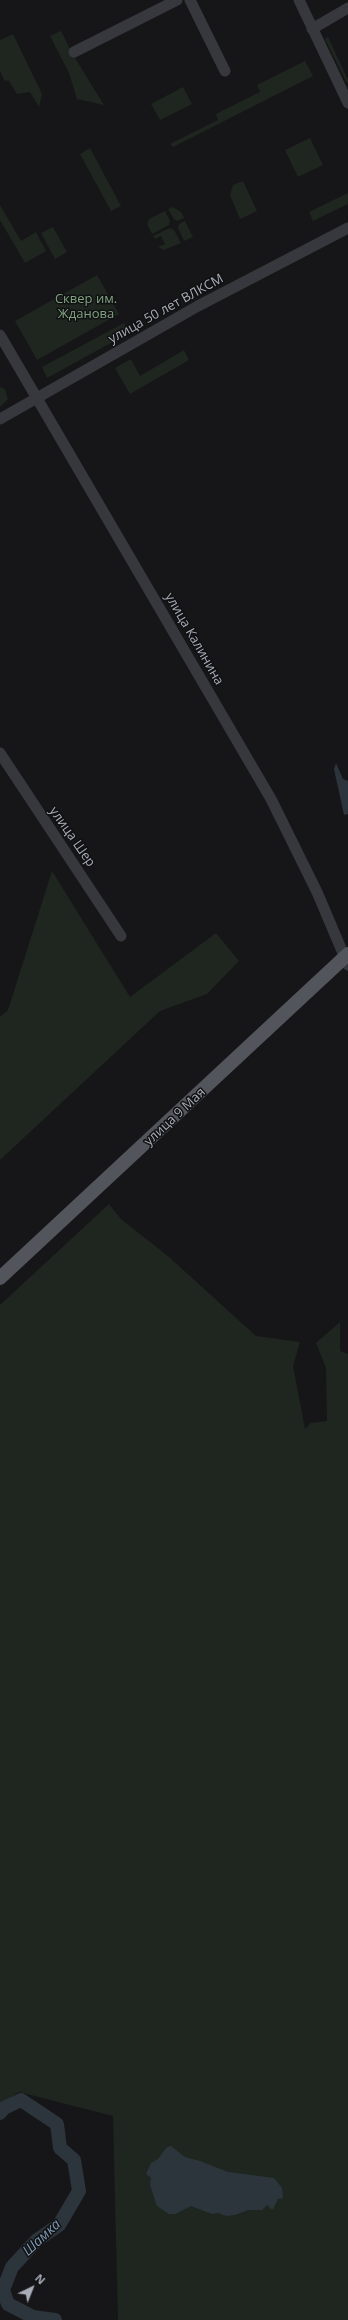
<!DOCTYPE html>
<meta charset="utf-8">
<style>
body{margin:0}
#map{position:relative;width:348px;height:2320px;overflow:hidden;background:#161618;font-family:"Open Sans",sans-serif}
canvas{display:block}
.north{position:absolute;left:12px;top:2268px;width:40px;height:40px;-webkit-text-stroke:3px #111113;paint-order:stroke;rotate:43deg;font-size:11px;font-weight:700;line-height:16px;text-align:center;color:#a8adb8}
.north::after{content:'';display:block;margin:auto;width:14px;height:18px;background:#a8adb8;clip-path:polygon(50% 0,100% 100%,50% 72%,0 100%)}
</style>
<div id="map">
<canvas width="348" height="2320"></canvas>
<div class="north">N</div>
</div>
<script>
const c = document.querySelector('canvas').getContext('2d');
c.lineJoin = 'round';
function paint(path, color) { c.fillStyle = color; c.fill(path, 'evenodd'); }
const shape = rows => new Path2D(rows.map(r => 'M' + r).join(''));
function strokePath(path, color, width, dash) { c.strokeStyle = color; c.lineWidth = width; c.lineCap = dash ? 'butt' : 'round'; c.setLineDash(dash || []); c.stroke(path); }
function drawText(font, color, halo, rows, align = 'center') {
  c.font = font + ' "Open Sans",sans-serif'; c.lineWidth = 3; c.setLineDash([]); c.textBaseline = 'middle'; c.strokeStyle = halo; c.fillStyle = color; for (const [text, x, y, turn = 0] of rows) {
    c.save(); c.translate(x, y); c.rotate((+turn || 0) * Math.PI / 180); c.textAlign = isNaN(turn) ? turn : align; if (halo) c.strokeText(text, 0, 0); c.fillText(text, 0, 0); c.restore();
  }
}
paint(shape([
 [61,31,72,53,104,105,77,99,69,73,50,36],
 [13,34,42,94,39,107,30,92,17,94,9,81,4,80,0,71,0,40],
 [328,37,348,80,348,85,325,39],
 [305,61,313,76,173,147,170,144,218,120,216,114,260,92,257,85],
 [183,87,192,104,160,120,151,104],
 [310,138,323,165,298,177,285,150],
 [90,148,121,206,111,211,80,154],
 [243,181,257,211,240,219,230,195,233,185],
 [348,193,348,204,313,221,309,212],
 [0,205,21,241,36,232,46,251,25,263,0,220],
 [173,207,181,212,184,218,177,221,174,219,168,209],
 [165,211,170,221,169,225,152,234,147,224,149,219],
 [185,221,193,237,184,241,178,228,179,224],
 [53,227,67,252,55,259,41,233],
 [170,228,174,230,181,243,164,250,158,247,165,244,161,236,155,239,153,236],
 [97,275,119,314,37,360,15,321],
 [124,323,129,333,47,378,42,367],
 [184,350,189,360,130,394,115,368,131,359,140,376],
 [0,387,5,389,8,399,0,407],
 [52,871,130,997,216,933,239,961,207,994,160,1011,0,1160,0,1017,8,1010],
 [109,1204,121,1219,169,1257,256,1336,300,1342,293,1366,305,1429,311,1423,327,1421,326,1368,316,1343,340,1322,340,1351,348,1354,348,2320,118,2320,113,2116,19,2092,0,2105,0,1305]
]), '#1e261f');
paint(shape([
 [336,763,343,779,348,781,348,814,344,815,334,769],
 [171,2146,185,2157,200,2161,228,2172,274,2178,282,2188,283,2198,278,2199,273,2209,271,2209,267,2205,262,2210,248,2210,235,2215,226,2216,218,2213,212,2214,191,2206,175,2214,169,2214,157,2206,150,2185,151,2178,146,2174,151,2163,158,2159,167,2147]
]), '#2c353c');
strokePath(shape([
 [0,2113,4,2108,21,2100,57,2124,60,2148,74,2160,79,2191,59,2225,37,2240,12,2267,3,2290,8,2304,33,2317,55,2320]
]), '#2c353c', 14);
strokePath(shape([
 [190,0,225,71],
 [299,0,348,103],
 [312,29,348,8],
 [74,52,177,0],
 [0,335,271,799,317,892,348,965],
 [0,419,198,306,348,228],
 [0,753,121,936]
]), '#37383d', 11);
strokePath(shape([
 [0,1278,348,954]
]), '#53555c', 14);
drawText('13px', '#7fa381', '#111113', [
 ["Сквер им.",86,299],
 ["Жданова",86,314]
]);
drawText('13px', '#a8adb8', '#111113', [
 ["улица 50 лет ВЛКСМ",166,309,-29],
 ["улица Калинина",194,639,60],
 ["улица Шер",72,837,55],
 ["улица 9 Мая",175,1117,-43]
]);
drawText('italic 14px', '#7f9bb3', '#111113', [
 ["Шамка",42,2238,-43]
]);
</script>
